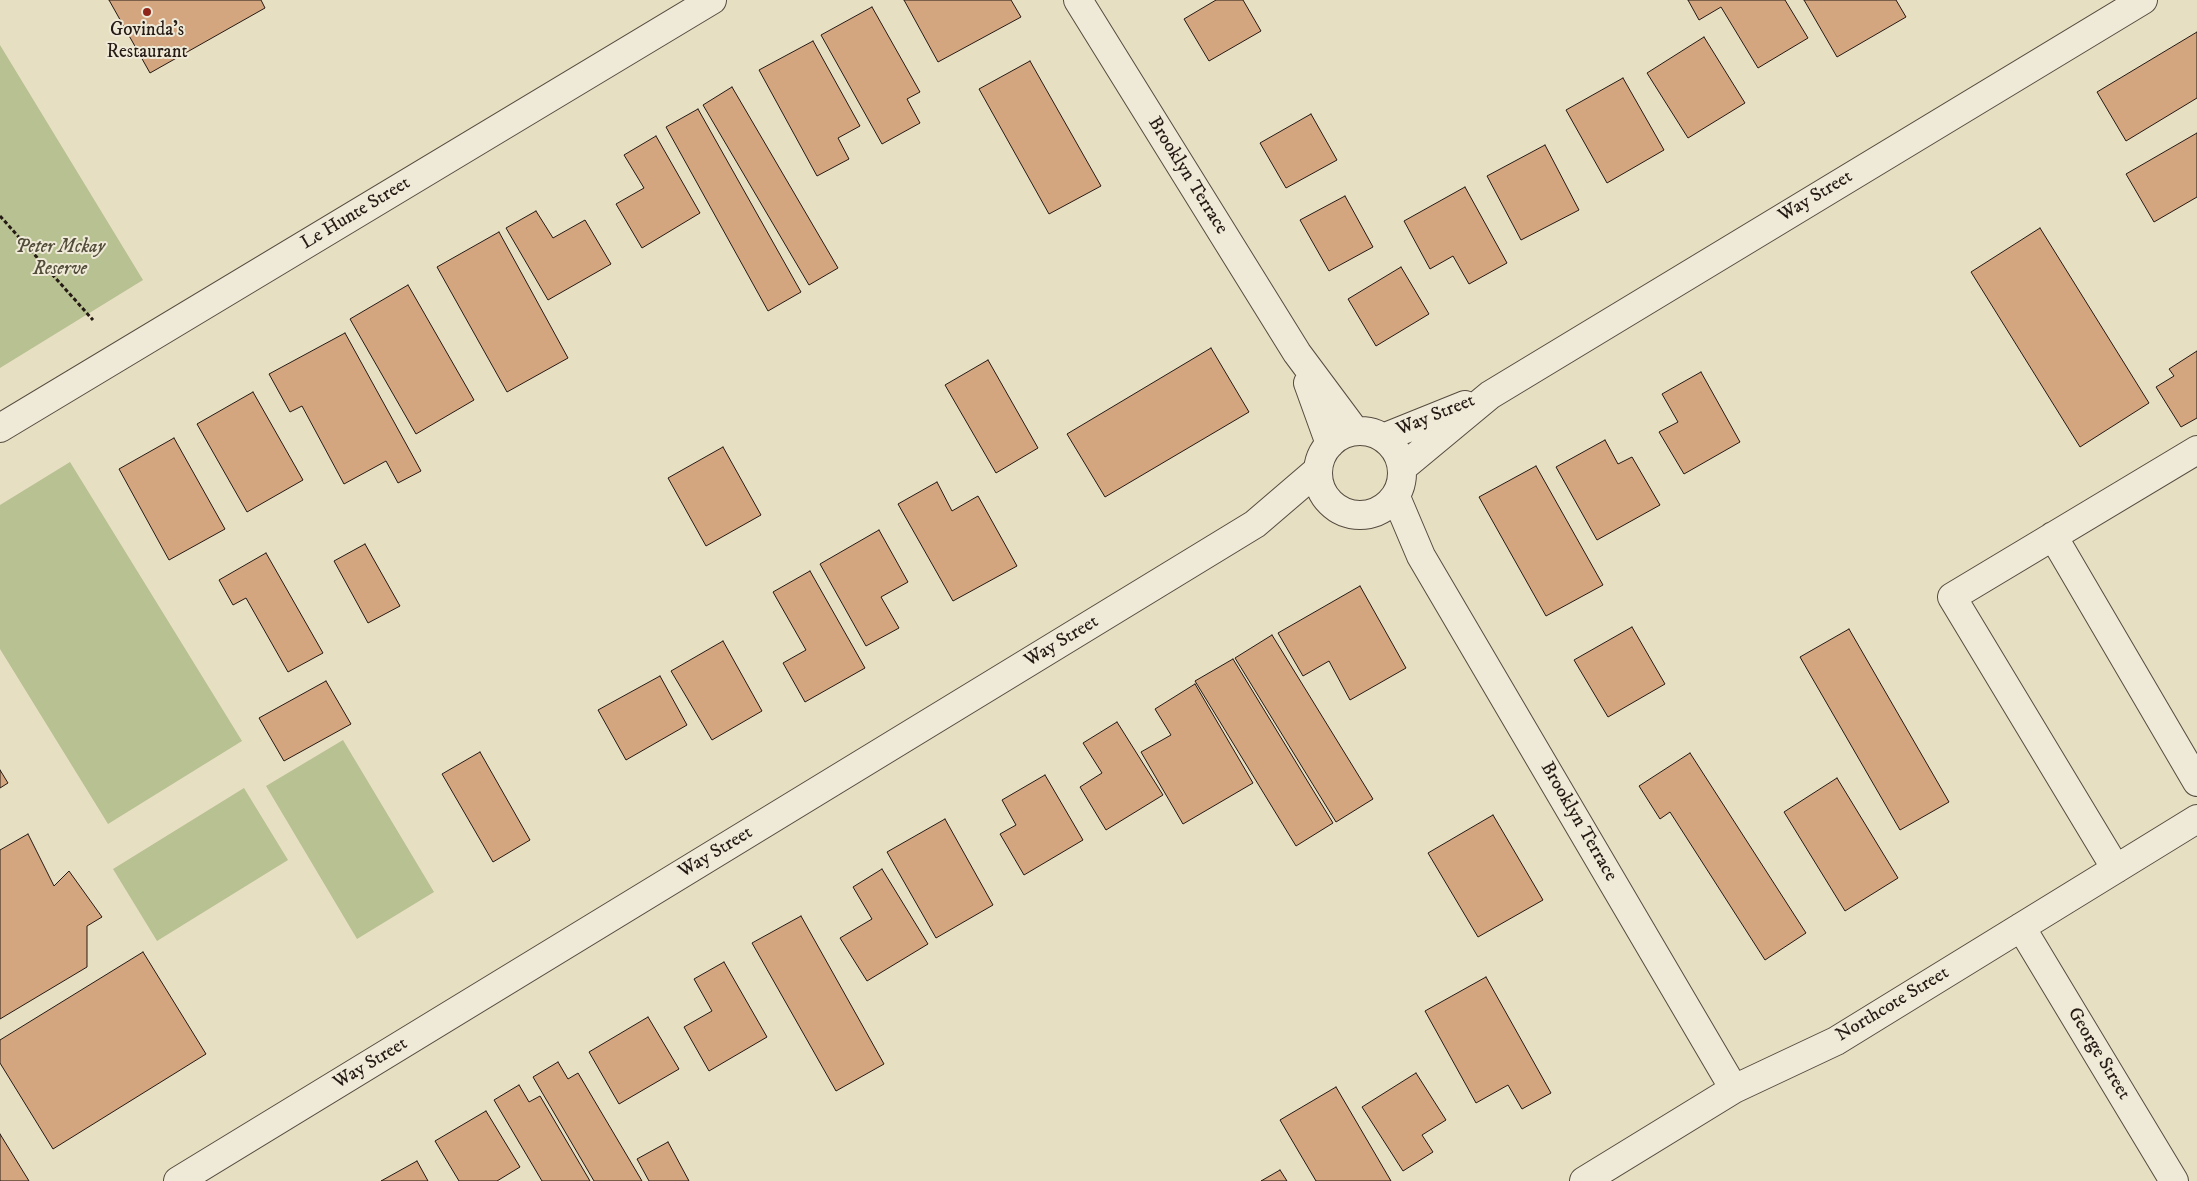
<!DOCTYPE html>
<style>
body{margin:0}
canvas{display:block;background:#e7dfc2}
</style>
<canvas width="2197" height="1181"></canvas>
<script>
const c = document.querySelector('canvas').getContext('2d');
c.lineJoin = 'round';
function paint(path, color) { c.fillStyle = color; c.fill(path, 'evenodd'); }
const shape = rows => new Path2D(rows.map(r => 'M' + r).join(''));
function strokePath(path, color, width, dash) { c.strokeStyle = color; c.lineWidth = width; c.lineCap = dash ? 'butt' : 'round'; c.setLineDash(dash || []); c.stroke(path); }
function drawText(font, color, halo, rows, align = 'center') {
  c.font = font + ' "IM FELL DW Pica",serif'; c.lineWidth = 4; c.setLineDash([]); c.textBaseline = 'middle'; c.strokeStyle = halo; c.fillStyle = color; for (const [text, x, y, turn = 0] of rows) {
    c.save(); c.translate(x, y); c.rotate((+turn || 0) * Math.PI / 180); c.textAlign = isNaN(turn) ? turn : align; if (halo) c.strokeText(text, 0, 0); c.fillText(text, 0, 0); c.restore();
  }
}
paint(shape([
 [0,45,143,280,0,368],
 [70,462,242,741,108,824,0,649,0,505],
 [343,740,434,892,357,939,266,786],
 [244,788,288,860,157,941,113,869]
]), '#b8c192');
const building = shape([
 [109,0,261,0,265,8,150,73,109,0],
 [904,0,1011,0,1021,17,938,62,904,0],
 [1216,0,1243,0,1261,31,1209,61,1184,19,1216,0],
 [1688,0,1785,0,1808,38,1758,68,1721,7,1699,20,1688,0],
 [1804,0,1896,0,1906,17,1837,57,1804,0],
 [872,7,920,92,907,99,920,123,882,144,821,35,872,7],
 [2197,32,2197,98,2126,141,2097,92,2197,32],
 [1704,37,1745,103,1688,138,1647,73,1704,37],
 [813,41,860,126,838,138,849,159,817,176,759,70,813,41],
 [1030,61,1101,186,1049,214,979,89,1030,61],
 [1623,78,1664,150,1607,183,1566,110,1623,78],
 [732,87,838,268,809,285,703,105,732,87],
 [698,109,801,292,768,311,666,127,698,109],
 [1311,114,1337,160,1286,188,1260,143,1311,114],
 [2197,133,2197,197,2154,222,2126,174,2197,133],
 [656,136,700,213,642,248,616,204,644,188,624,155,656,136],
 [1545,145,1579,210,1521,240,1487,176,1545,145],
 [1465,187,1507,263,1469,284,1453,256,1430,269,1404,221,1465,187],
 [1345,196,1373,247,1329,271,1300,220,1345,196],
 [536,211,553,238,585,220,611,264,548,300,506,228,536,211],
 [2040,228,2149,403,2080,447,1971,272,2040,228],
 [499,232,568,358,507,392,437,267,499,232],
 [1401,267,1429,314,1376,346,1348,299,1401,267],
 [408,285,474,400,416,434,350,319,408,285],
 [345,333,421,471,398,483,386,461,344,484,302,406,290,412,269,374,345,333],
 [1211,348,1249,412,1105,497,1067,434,1211,348],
 [2197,351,2197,418,2181,427,2156,387,2174,376,2169,369,2197,351],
 [988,360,1038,448,996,473,945,385,988,360],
 [1701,372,1740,442,1684,474,1659,432,1678,422,1662,394,1701,372],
 [253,392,303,480,247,512,197,424,253,392],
 [174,438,225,529,169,560,119,469,174,438],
 [1605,440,1618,464,1632,457,1660,505,1597,540,1556,467,1605,440],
 [723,447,761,515,706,546,668,478,723,447],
 [1536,466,1603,585,1546,616,1479,497,1536,466],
 [937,482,952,511,978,496,1017,566,953,601,898,504,937,482],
 [879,530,908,582,881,597,899,628,866,646,820,564,879,530],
 [365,544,400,606,368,623,334,561,365,544],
 [266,553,323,653,288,672,246,598,233,605,219,580,266,553],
 [810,571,865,668,805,702,783,663,806,650,773,592,810,571],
 [1360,586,1406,668,1350,700,1329,661,1303,676,1278,633,1360,586],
 [1632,627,1665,684,1608,717,1574,660,1632,627],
 [1849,629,1949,802,1900,830,1800,657,1849,629],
 [1272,635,1373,799,1336,822,1235,658,1272,635],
 [723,641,762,711,712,740,671,671,723,641],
 [1233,659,1333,823,1296,846,1195,681,1233,659],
 [660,676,687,725,626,760,598,710,660,676],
 [326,681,351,724,284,761,259,718,326,681],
 [1195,684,1253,783,1183,824,1141,752,1171,735,1155,709,1195,684],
 [1117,722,1163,795,1106,830,1080,787,1102,773,1083,743,1117,722],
 [480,752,530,840,493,862,442,774,480,752],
 [1690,753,1806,933,1765,960,1670,812,1660,819,1639,786,1690,753],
 [0,770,8,783,0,788,0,770],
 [1045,775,1083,840,1024,875,1000,834,1016,825,1002,800,1045,775],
 [1837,778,1898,878,1845,911,1784,812,1837,778],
 [1493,815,1543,900,1478,937,1428,853,1493,815],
 [945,819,993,905,936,938,887,852,945,819],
 [28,834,54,886,69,871,102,917,87,926,87,967,0,1019,0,850,28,834],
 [882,869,928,944,867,981,840,938,872,919,853,887,882,869],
 [801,916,884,1064,836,1091,752,943,801,916],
 [143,952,206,1054,53,1149,0,1063,0,1040,143,952],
 [724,962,767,1037,709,1071,684,1027,712,1011,694,979,724,962],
 [1486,977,1551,1093,1522,1109,1508,1085,1476,1103,1425,1011,1486,977],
 [648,1017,679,1069,619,1104,589,1052,648,1017],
 [558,1062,568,1079,578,1073,642,1181,594,1181,533,1077,558,1062],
 [1416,1073,1446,1120,1422,1135,1433,1152,1403,1171,1362,1107,1416,1073],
 [519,1085,529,1102,540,1096,590,1181,542,1181,494,1100,519,1085],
 [1336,1087,1391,1181,1316,1181,1280,1120,1336,1087],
 [486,1111,520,1167,497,1181,459,1181,435,1141,486,1111],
 [0,1134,29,1181,0,1181,0,1134],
 [668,1142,689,1181,649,1181,637,1159,668,1142],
 [417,1161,428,1181,381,1181,417,1161],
 [1280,1170,1287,1181,1261,1181,1280,1170]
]);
paint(building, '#d4a680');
strokePath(building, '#261a15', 1);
const minor = shape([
 [1078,0,1297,353,1355,431],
 [1308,383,1330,444],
 [0,428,712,0],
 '1318 473a42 42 0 1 1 84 0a42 42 0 1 1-84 0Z',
 [1383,438,1465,405],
 [1402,468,1490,395,2143,0],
 [1396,497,1421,556,1734,1089],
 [2053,536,2197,782],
 [2116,869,1952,597,2197,450],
 [2021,927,2174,1181],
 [178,1181,1255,524,1318,470],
 [1584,1181,1734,1089,1836,1041,2197,819]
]);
strokePath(minor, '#564b40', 30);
strokePath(shape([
 [0,216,93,320]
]), '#261a15', 3, [4, 2.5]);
strokePath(minor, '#efead7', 28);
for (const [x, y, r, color] of [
 [147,12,5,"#8f2418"]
]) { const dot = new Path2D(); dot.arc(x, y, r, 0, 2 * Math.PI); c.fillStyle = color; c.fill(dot); strokePath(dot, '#efead7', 2); }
drawText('19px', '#261a15', '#efead7', [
 ["Govinda's",147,31],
 ["Restaurant",147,53]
]);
drawText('19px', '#261a15', '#efead7', [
 ["Brooklyn Terrace",1187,176,58],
 ["Way Street",1816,197,-31],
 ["Le Hunte Street",356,214,-31],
 ["Way Street",1436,416,-22],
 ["Way Street",1062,642,-31],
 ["Brooklyn Terrace",1578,822,60],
 ["Way Street",716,853,-31],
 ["Northcote Street",1893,1005,-31],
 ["George Street",2098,1054,59],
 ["Way Street",371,1064,-31]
]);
drawText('italic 19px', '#524c3a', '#efead7', [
 ["Peter Mckay",60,248],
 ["Reserve",60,270]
]);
</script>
